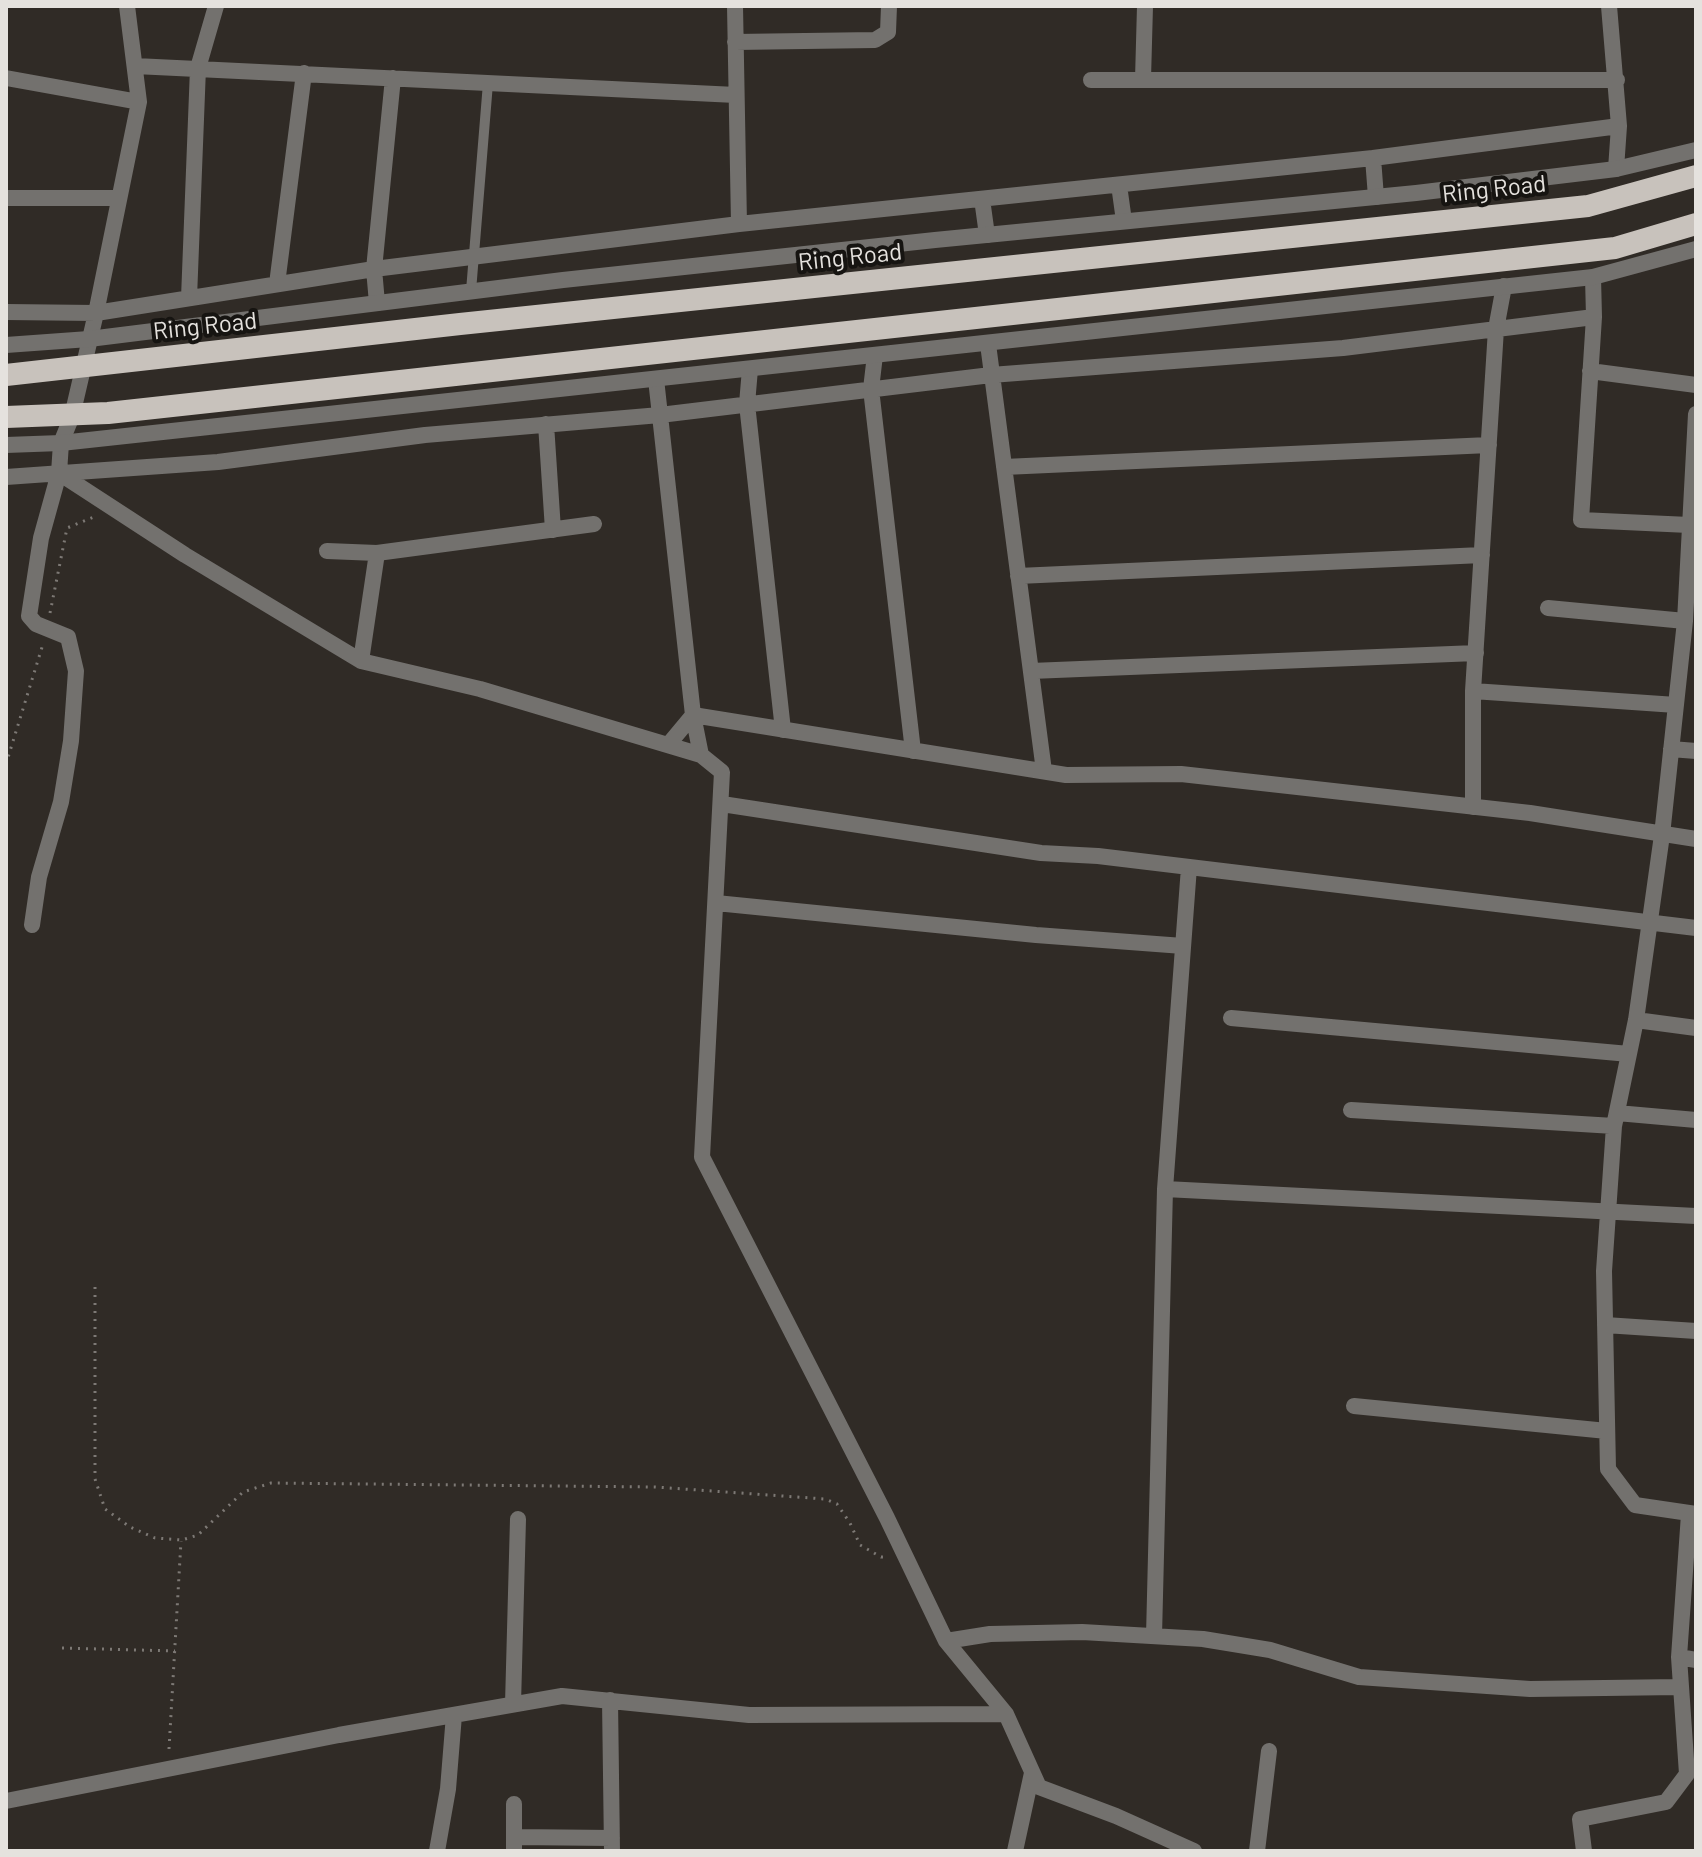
<!DOCTYPE html>
<style>
body{margin:0}
#map{position:relative;width:1702px;height:1857px;overflow:hidden;background:#302b26;font-family:Barlow,sans-serif}
canvas{display:block}
.frame{position:absolute;inset:0;border:8px solid #e5e2de;pointer-events:none}
</style>
<div id="map">
<canvas width="1702" height="1857"></canvas>
<div class="frame"></div>
</div>
<script>
const c = document.querySelector('canvas').getContext('2d');
c.lineJoin = 'round';
const shape = rows => new Path2D(rows.map(r => 'M' + r).join(''));
function strokePath(path, color, width, dash) { c.strokeStyle = color; c.lineWidth = width; c.lineCap = dash ? 'butt' : 'round'; c.setLineDash(dash || []); c.stroke(path); }
function drawText(font, color, halo, rows, align = 'center') {
  c.font = font + ' Barlow,sans-serif'; c.lineWidth = 8; c.setLineDash([]); c.textBaseline = 'middle'; c.strokeStyle = halo; c.fillStyle = color; for (const [text, x, y, turn = 0] of rows) {
    c.save(); c.translate(x, y); c.rotate((+turn || 0) * Math.PI / 180); c.textAlign = isNaN(turn) ? turn : align; if (halo) c.strokeText(text, 0, 0); c.fillText(text, 0, 0); c.restore();
  }
}
strokePath(shape([
 [50,613,67,528,94,517],
 [6,764,43,644],
 [95,1287,95,1479,105,1509,130,1527,155,1538,182,1540,198,1535,243,1492,271,1483,655,1487,825,1499,837,1504,850,1523,860,1545,881,1557,885,1557],
 [62,1648,175,1651],
 [169,1749,181,1541]
]), '#7d7975', 3, [2, 6]);
strokePath(shape([
 [471,291,488,83]
]), '#73716e', 10);
strokePath(shape([
 [127,6,139,102,96,313,72,416,61,443,59,473,185,555,361,661,480,689,701,755,722,772,702,1157,887,1518,946,1641,1006,1714,1039,1787,1116,1816,1194,1851],
 [735,6,739,224],
 [1609,6,1619,126,1616,169],
 [735,42,875,40,888,32,889,6],
 [135,66,736,95],
 [6,78,139,102],
 [1143,79,1145,6],
 [1091,80,1617,80],
 [1373,158,1619,126],
 [1119,185,1124,221],
 [6,198,118,198],
 [982,199,987,235],
 [1593,277,1594,317,1581,520,1689,525],
 [277,284,304,73],
 [189,298,198,68,216,6],
 [377,303,374,269,393,78],
 [6,312,96,313,374,269,739,224,1373,158,1376,197],
 [988,344,1044,771],
 [875,355,871,389,913,751],
 [750,369,747,404,783,730],
 [1590,371,1696,385],
 [656,379,693,715,701,755],
 [1696,414,1685,621,1662,835,1636,1020,1614,1126,1604,1271,1608,1469,1635,1505,1696,1514],
 [546,424,553,530],
 [1004,467,1489,445],
 [6,477,218,462,425,435,660,415,991,375,1343,348,1594,317],
 [327,551,377,553,594,524],
 [1018,576,1482,555],
 [1548,608,1685,621],
 [361,661,377,553],
 [1031,671,1476,653],
 [1473,691,1676,705],
 [693,715,1066,775,1181,774,1530,813,1696,839],
 [668,745,693,715],
 [1671,749,1696,751],
 [722,804,1041,853,1098,856,1696,928],
 [1473,807,1473,691,1496,329,1504,286],
 [716,903,1036,935,1183,946],
 [32,925,39,877,61,802,71,741,76,671,68,637,36,624,29,616,41,538,59,473],
 [1231,1018,1629,1054],
 [1636,1020,1696,1028],
 [1351,1110,1614,1126],
 [1617,1113,1696,1120],
 [1165,1189,1696,1216],
 [1605,1325,1696,1331],
 [1354,1406,1607,1431],
 [1154,1636,1165,1189,1189,867],
 [946,1641,990,1634,1082,1632,1203,1639,1270,1650,1359,1677,1530,1689,1679,1687],
 [1679,1657,1696,1660],
 [610,1700,612,1851],
 [513,1704,518,1519],
 [6,1801,339,1735,562,1696,749,1715,1006,1714],
 [514,1804,514,1851],
 [514,1837,612,1838],
 [437,1851,448,1789,454,1715],
 [1015,1851,1032,1773],
 [1257,1851,1269,1751],
 [1584,1851,1580,1819,1666,1802,1687,1774,1679,1657,1689,1514]
]), '#73716e', 16);
strokePath(shape([
 [6,345,89,339,563,280,935,240,1416,193,1616,169,1696,150],
 [6,445,61,443,1593,277,1696,249]
]), '#73716e', 16);
strokePath(shape([
 [6,375,460,324,1588,206,1696,176],
 [6,417,108,413,1615,248,1696,224]
]), '#c8c2bc', 22);
drawText('24px', '#e5e2de', '#161411', [
 ["Ring Road",1494,189,-6],
 ["Ring Road",850,257,-6],
 ["Ring Road",205,326,-6]
]);
</script>
